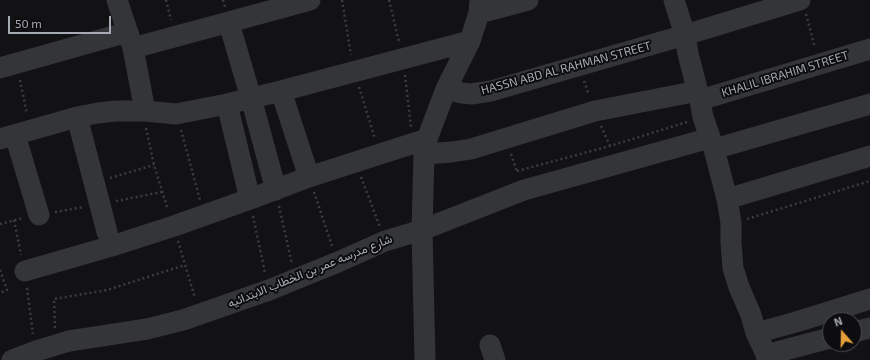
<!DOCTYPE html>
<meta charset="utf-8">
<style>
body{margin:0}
#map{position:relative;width:870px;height:360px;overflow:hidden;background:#121214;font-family:"Exo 2",sans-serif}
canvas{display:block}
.north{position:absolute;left:822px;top:312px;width:40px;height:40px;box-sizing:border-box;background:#0d0d0f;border:1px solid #4a4c51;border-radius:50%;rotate:340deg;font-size:11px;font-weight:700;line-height:16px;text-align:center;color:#a5aab3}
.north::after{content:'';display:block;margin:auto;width:14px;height:18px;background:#e69f38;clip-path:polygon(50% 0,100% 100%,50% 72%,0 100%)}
.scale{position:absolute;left:8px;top:16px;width:103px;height:18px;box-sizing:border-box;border:2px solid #a5aab3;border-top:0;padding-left:5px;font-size:12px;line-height:14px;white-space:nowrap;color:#a5aab3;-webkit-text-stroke:3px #0d0d0f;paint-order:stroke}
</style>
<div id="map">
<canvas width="870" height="360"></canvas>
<div class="north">N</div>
<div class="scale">50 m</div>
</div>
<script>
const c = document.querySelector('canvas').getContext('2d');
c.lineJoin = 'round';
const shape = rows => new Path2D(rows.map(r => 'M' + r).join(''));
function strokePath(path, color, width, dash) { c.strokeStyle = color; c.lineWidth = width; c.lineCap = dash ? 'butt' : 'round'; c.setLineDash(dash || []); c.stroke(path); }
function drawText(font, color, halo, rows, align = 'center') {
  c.font = font + ' "Exo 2",Vazirmatn,sans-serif'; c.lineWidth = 4; c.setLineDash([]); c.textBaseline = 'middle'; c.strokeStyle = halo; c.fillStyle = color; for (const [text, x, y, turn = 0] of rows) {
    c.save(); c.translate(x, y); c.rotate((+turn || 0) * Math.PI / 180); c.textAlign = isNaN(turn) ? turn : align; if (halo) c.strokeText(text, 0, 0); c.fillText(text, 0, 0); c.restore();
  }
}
strokePath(shape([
 [166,0,171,20],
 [223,0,225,7],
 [342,0,351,55],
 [389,0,399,42],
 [806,14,815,48],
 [405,75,411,127],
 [20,80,27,114],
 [584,81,589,95],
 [359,87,375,139],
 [601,126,610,146],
 [146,128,154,165,168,210],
 [181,130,200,200],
 [511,154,517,172],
 [517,171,610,146,687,122],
 [361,177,380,227],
 [110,178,154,165],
 [314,192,332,246],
 [116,201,162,192],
 [279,206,292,264],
 [55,212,84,207],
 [253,216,265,273],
 [747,219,870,181],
 [14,220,21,255],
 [0,224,23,218],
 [178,241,195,298],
 [0,270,7,290,0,293],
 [27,288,33,334],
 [55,328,54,299,107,290,185,265]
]), '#3a3c3f', 2.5, [2, 3]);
strokePath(shape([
 [117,0,133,48,145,111],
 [674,0,685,35,688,54,700,100,703,117,714,149,727,199,731,223,731,242,733,268,739,287,751,315,756,333,769,360],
 [479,13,528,0],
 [229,23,251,98,276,190],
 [133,48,310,0],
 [0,68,128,32],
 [446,89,462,93,471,94,491,91,685,35,800,0],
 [281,91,309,177],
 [700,100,870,49],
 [227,104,250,199],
 [77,117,107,232],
 [15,135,39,215],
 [0,139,77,117,98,113,116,111,145,111,176,114,227,104,281,91,470,41],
 [714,149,870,104],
 [424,154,452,152,471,149,595,111,698,91],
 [727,199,870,156],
 [25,271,112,246,174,226,250,199,309,177,380,154,427,139],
 [854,332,870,328],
 [756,333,796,322,870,299],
 [490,345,495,360],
 [766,355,830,338],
 [12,360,36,351,69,341,147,329,183,320,269,290,338,262,385,241,422,230,524,190,710,138],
 [425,360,422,230,424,154,427,139,446,89,470,41,479,13,480,0]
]), '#343538', 21);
drawText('12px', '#a5aab3', '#0d0d0f', [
 ["HASSN ABD AL RAHMAN STREET",566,68,-15],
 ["KHALIL IBRAHIM STREET",785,74,-17],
 ["شارع مدرسه عمر بن الخطاب الابتدائيه",310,271,-22]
]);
</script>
